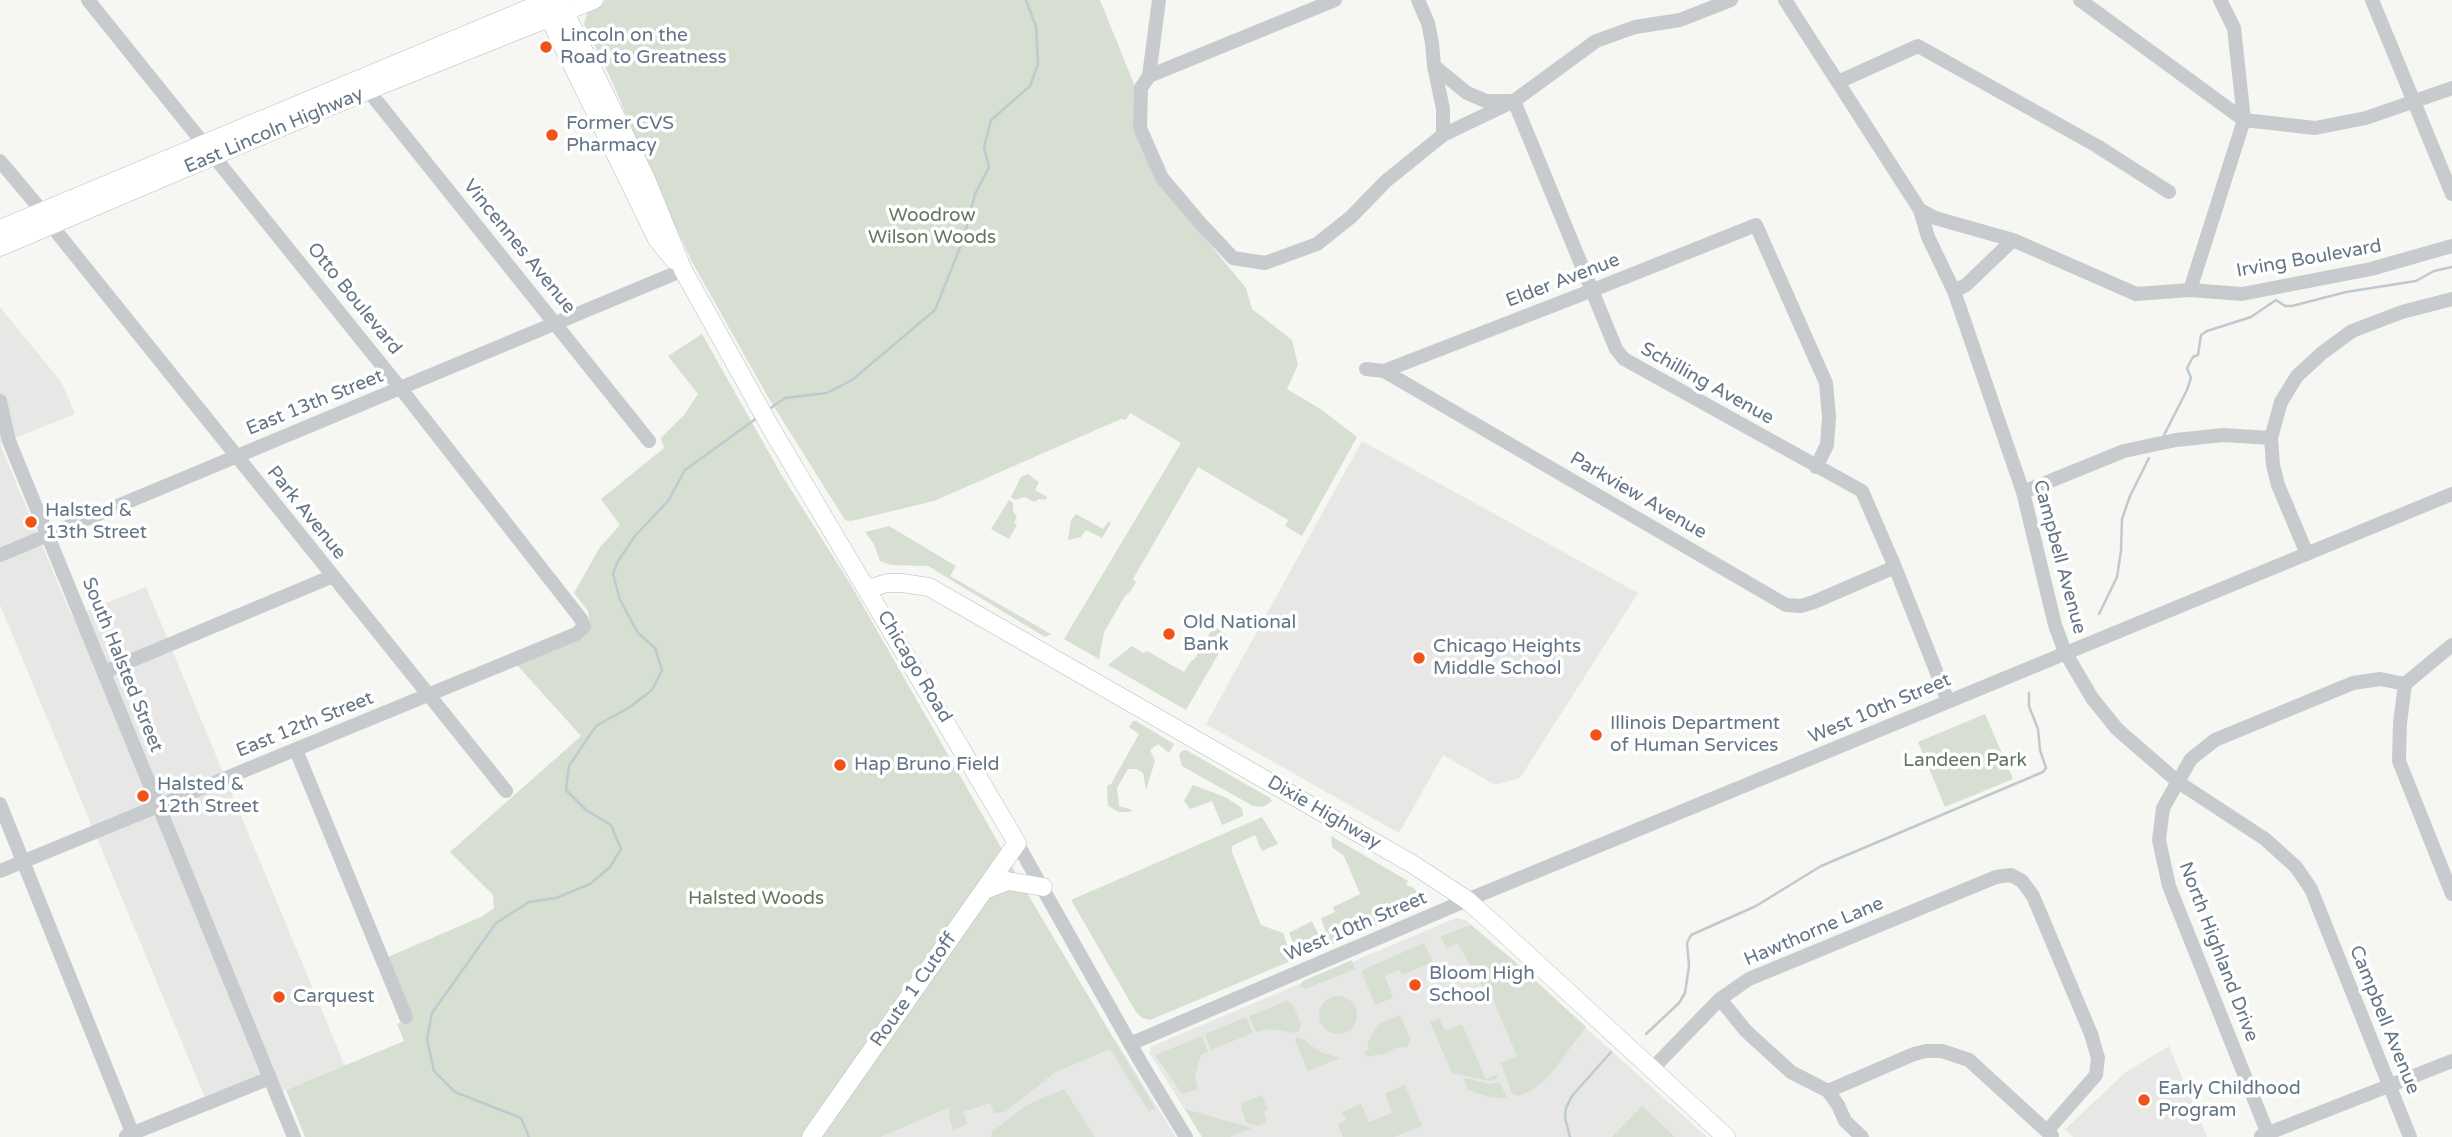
<!DOCTYPE html>
<style>
body{margin:0}
canvas{display:block;background:#f6f6f2}
</style>
<canvas width="2452" height="1137"></canvas>
<script>
const c = document.querySelector('canvas').getContext('2d');
c.lineJoin = 'round';
function paint(path, color) { c.fillStyle = color; c.fill(path, 'evenodd'); }
const shape = rows => new Path2D(rows.map(r => 'M' + r).join(''));
function strokePath(path, color, width, dash) { c.strokeStyle = color; c.lineWidth = width; c.lineCap = dash ? 'butt' : 'round'; c.setLineDash(dash || []); c.stroke(path); }
function drawText(font, color, halo, rows, align = 'center') {
  c.font = font + ' "Varela Round",sans-serif'; c.lineWidth = 7; c.setLineDash([]); c.textBaseline = 'middle'; c.strokeStyle = halo; c.fillStyle = color; for (const [text, x, y, turn = 0] of rows) {
    c.save(); c.translate(x, y); c.rotate((+turn || 0) * Math.PI / 180); c.textAlign = isNaN(turn) ? turn : align; if (halo) c.strokeText(text, 0, 0); c.fillText(text, 0, 0); c.restore();
  }
}
paint(shape([
 [0,307,62,383,75,414,0,444,72,617,146,587,345,1066,270,1096,266,1086,210,1110,0,605],
 [1362,441,1638,593,1520,778,1495,785,1443,755,1399,833,1206,724],
 [1456,918,1466,920,1707,1137,1202,1137,1150,1054,1150,1047],
 [1114,1038,1176,1137,881,1137],
 [2169,1046,2207,1137,2073,1137,2065,1129,2126,1072]
]), '#e7e8e6');
paint(shape([
 [606,0,1100,0,1136,89,1135,105,1166,191,1246,288,1252,309,1292,340,1298,365,1287,389,1322,410,1357,437,1302,536,1285,526,1288,520,1198,467,1133,579,1136,582,1130,592,1125,596,1104,632,1099,659,1064,639,1181,443,1130,413,1126,420,1121,419,934,501,851,521,845,520,768,397,692,262,648,167,611,79,584,24,588,10],
 [702,334,781,474,851,585,1027,893,1152,1103,1155,1108,1149,1112,1110,1049,1054,1073,1005,1112,994,1113,990,1103,963,1112,968,1124,953,1130,949,1117,949,1108,881,1137,305,1137,286,1090,404,1041,397,1024,412,1017,388,957,483,916,494,908,493,895,450,852,581,736,517,665,590,625,588,611,574,593,600,547,620,525,601,499,664,448,661,438,684,415,698,394,668,356],
 [1028,474,1039,482,1035,490,1047,497,1045,500,1039,499,1034,502,1025,497,1015,500,1011,497,1021,477],
 [1009,500,1013,503,1013,511,1017,517,1014,523,1017,525,1009,539,991,529],
 [1076,514,1103,529,1108,522,1111,523,1102,538,1086,530,1081,537,1068,540,1071,520],
 [889,526,956,566,950,576,1051,634,1045,637,928,566,891,565,880,561,874,544,865,532],
 [1214,626,1225,634,1227,639,1186,710,1108,665,1132,646,1143,653,1147,651,1184,672,1192,660,1194,660],
 [1985,714,2013,779,1945,807,1918,742],
 [1133,721,1136,721,1174,744,1169,753,1158,744,1150,750,1155,761,1146,790,1143,773,1137,769,1128,769,1117,788,1119,806,1132,810,1129,812,1119,812,1108,806,1107,786,1111,784,1139,734,1129,727],
 [1186,750,1270,798,1272,801,1263,807,1253,806,1182,766,1179,755,1182,751],
 [1193,785,1225,797,1242,808,1243,816,1222,825,1212,801,1190,809,1184,801],
 [1262,817,1278,844,1262,851,1255,835,1232,846,1232,852,1261,925,1283,933,1293,960,1150,1020,1142,1018,1136,1012,1071,900],
 [1331,836,1408,881,1406,885,1414,888,1420,896,1416,907,1409,912,1330,945,1321,918,1335,912,1333,907,1360,894,1344,856,1332,847],
 [1312,921,1325,948,1299,958,1289,933],
 [1471,925,1512,959,1586,1027,1549,1076,1531,1091,1518,1096,1512,1094,1501,1063,1517,1056,1491,995,1488,996,1458,944,1446,948,1441,936],
 [1424,943,1433,962,1402,975,1399,970,1385,976,1393,998,1375,1005,1362,973,1362,970],
 [1352,960,1355,969,1305,989,1300,986,1303,981],
 '1319 1015a19 19 0 1 1 38 0a19 19 0 1 1-38 0Z',
 [1286,1001,1291,1003,1294,1007,1301,1025,1299,1031,1292,1033,1271,1029,1256,1032,1249,1016],
 [1400,1015,1411,1040,1407,1047,1395,1048,1386,1054,1365,1057,1364,1052,1369,1050,1367,1044,1378,1024],
 [1246,1017,1253,1033,1211,1050,1205,1034],
 [1439,1018,1445,1031,1462,1024,1486,1079,1497,1075,1498,1078,1490,1081,1452,1073,1430,1022],
 [1202,1036,1208,1052,1201,1055,1195,1076,1198,1089,1182,1094,1155,1055],
 [1297,1037,1303,1039,1320,1052,1340,1058,1308,1071,1295,1041],
 [1466,1078,1490,1084,1499,1082,1508,1099,1489,1097,1468,1090,1464,1080],
 [1405,1085,1422,1126,1394,1137,1343,1137,1338,1124,1346,1120,1342,1112,1361,1104,1369,1122,1392,1113,1385,1093],
 [1064,1089,1095,1137,991,1137,992,1132,1021,1109,1035,1101],
 [1262,1095,1268,1110,1264,1112,1267,1122,1258,1126,1246,1122,1241,1107,1242,1103],
 [1642,1106,1675,1137,1612,1137],
 [1185,1109,1252,1128,1230,1137,1202,1137]
]), '#d7dfd3');
strokePath(shape([
 [768,410,785,398,827,393,852,380,935,310,963,240,975,194,989,167,984,147,991,120,1030,86,1038,64,1036,27,1026,0],
 [2164,435,2187,390,2191,378,2187,368,2193,357,2198,355,2201,335,2207,331,2251,317,2276,300,2285,306,2292,306,2346,292,2416,281,2434,271,2452,267],
 [2099,614,2117,577,2121,551,2122,519,2130,496,2149,458],
 [1646,1034,1679,1003,1685,993,1689,966,1687,943,1691,935,1756,906,1821,866,2043,772,2046,768,2040,750,2038,729,2029,706,2029,693],
 [529,1137,521,1118,455,1092,434,1071,427,1039,432,1013,496,923,529,902,556,898,590,884,610,867,621,849,611,825,586,810,566,790,569,766,596,726,630,707,652,690,662,670,655,648,638,633,620,600,613,574,618,561,635,536,668,501,685,470,757,418],
 [1570,1137,1565,1118,1566,1108,1572,1096,1611,1052]
]), '#bfcacf', 2.5);
const major = shape([
 [559,0,647,181,683,270,772,430,1017,843,811,1137],
 [545,9,657,239,674,260],
 [0,229,549,0],
 [0,247,369,90,594,0],
 [867,589,887,583,902,583,929,587,1414,865,1467,900,1494,924,1726,1137],
 [984,890,1008,881,1043,887]
]);
strokePath(major, '#b8bcc0', 19);
strokePath(shape([
 [1159,0,1149,76,1141,88,1140,128,1162,178,1201,224,1233,258,1265,263,1317,244,1351,217,1386,181,1443,135,1514,101,1596,41,1635,27,1680,20,1731,0],
 [1418,0,1428,23,1432,43,1434,66,1443,109,1443,135],
 [1785,0,1920,210,1928,237,1954,291,2023,492,2055,625,2065,652,2092,698,2117,729,2178,782,2265,839,2296,867,2311,889,2410,1137],
 [2080,0,2244,120,2315,128,2366,118,2452,88],
 [2372,0,2452,194],
 [1434,66,1467,93,1486,101,1514,101,1616,349,1624,359,1862,491,1895,567,1948,701],
 [1149,76,1335,0],
 [1838,82,1918,46,2097,146,2169,192],
 [363,84,649,441],
 [0,161,42,211],
 [1920,210,1935,218,2013,240,2136,294,2190,290,2242,294,2371,269,2452,246],
 [51,225,506,791],
 [2190,290,2244,120,2234,28,2220,0],
 [1954,291,1966,285,2013,240],
 [1366,369,1384,371,1786,605,1801,606,1814,602,1895,567],
 [1384,371,1593,290,1756,225,1826,383,1829,417,1827,445,1816,467],
 [0,401,9,441,294,1137],
 [2023,492,2124,451,2176,440,2223,435,2271,438],
 [2307,554,2278,485,2273,465,2271,438,2281,402,2297,376,2322,353,2352,331,2402,312,2452,299],
 [0,555,683,270],
 [104,672,333,576],
 [2405,684,2400,723,2399,761,2452,894],
 [296,750,406,1017],
 [0,804,134,1137],
 [1017,843,1140,1061,1186,1137],
 [0,871,576,634,584,627,581,619,401,389,88,0],
 [1720,999,1746,1031,1791,1072,1828,1091,1838,1105,1845,1121,1862,1137],
 [1130,1044,1467,900,2452,494],
 [1653,1068,1720,999,1749,979,1996,877,2011,875,2022,881,2033,896,2091,1034,2098,1058,2096,1075,2047,1131],
 [1828,1091,1914,1054,1926,1051,1942,1051,1969,1060,2052,1136],
 [2268,1134,2169,886,2159,840,2163,808,2191,759,2215,740,2353,683,2380,679,2405,684,2452,645],
 [126,1136,270,1078],
 [2261,1136,2452,1061]
]), '#c8cbce', 14);
strokePath(major, '#fff', 18);
for (const [x, y, r, color] of [
 [546,47,7,"#f15217"],
 [552,135,7,"#f15217"],
 [31,522,7,"#f15217"],
 [1169,634,7,"#f15217"],
 [1419,658,7,"#f15217"],
 [1596,735,7,"#f15217"],
 [840,765,7,"#f15217"],
 [143,796,7,"#f15217"],
 [1415,985,7,"#f15217"],
 [279,997,7,"#f15217"],
 [2144,1100,7,"#f15217"]
]) { const dot = new Path2D(); dot.arc(x, y, r, 0, 2 * Math.PI); c.fillStyle = color; c.fill(dot); strokePath(dot, '#fff', 2.5); }
drawText('19px', '#637586', '#fff', [
 ["Lincoln on the",560,36],
 ["Road to Greatness",560,58],
 ["Former CVS",566,124],
 ["Pharmacy",566,146],
 ["Halsted &",45,511],
 ["13th Street",45,533],
 ["Old National",1183,623],
 ["Bank",1183,645],
 ["Chicago Heights",1433,647],
 ["Middle School",1433,669],
 ["Illinois Department",1610,724],
 ["of Human Services",1610,746],
 ["Hap Bruno Field",854,765],
 ["Halsted &",157,785],
 ["12th Street",157,807],
 ["Bloom High",1429,974],
 ["School",1429,996],
 ["Carquest",293,997],
 ["Early Childhood",2158,1089],
 ["Program",2158,1111]
], 'left');
drawText('19px', '#637586', '#fff', [
 ["East Lincoln Highway",274,131,-23],
 ["Vincennes Avenue",519,247,51],
 ["Irving Boulevard",2309,259,-10],
 ["Elder Avenue",1563,281,-21],
 ["Otto Boulevard",354,299,51],
 ["Schilling Avenue",1707,384,29],
 ["East 13th Street",315,403,-22],
 ["Parkview Avenue",1638,496,30],
 ["Park Avenue",306,513,51],
 ["Campbell Avenue",2059,557,75],
 ["South Halsted Street",122,665,68],
 ["Chicago Road",914,667,59],
 ["West 10th Street",1880,709,-23],
 ["East 12th Street",305,725,-22],
 ["Dixie Highway",1324,813,30],
 ["West 10th Street",1356,927,-23],
 ["Hawthorne Lane",1814,932,-23],
 ["North Highland Drive",2218,952,69],
 ["Route 1 Cutoff",914,990,-55],
 ["Campbell Avenue",2384,1020,68]
]);
drawText('19px', '#62785e', '#fff', [
 ["Woodrow",932,216],
 ["Wilson Woods",932,238],
 ["Landeen Park",1965,761],
 ["Halsted Woods",756,899]
]);
</script>
